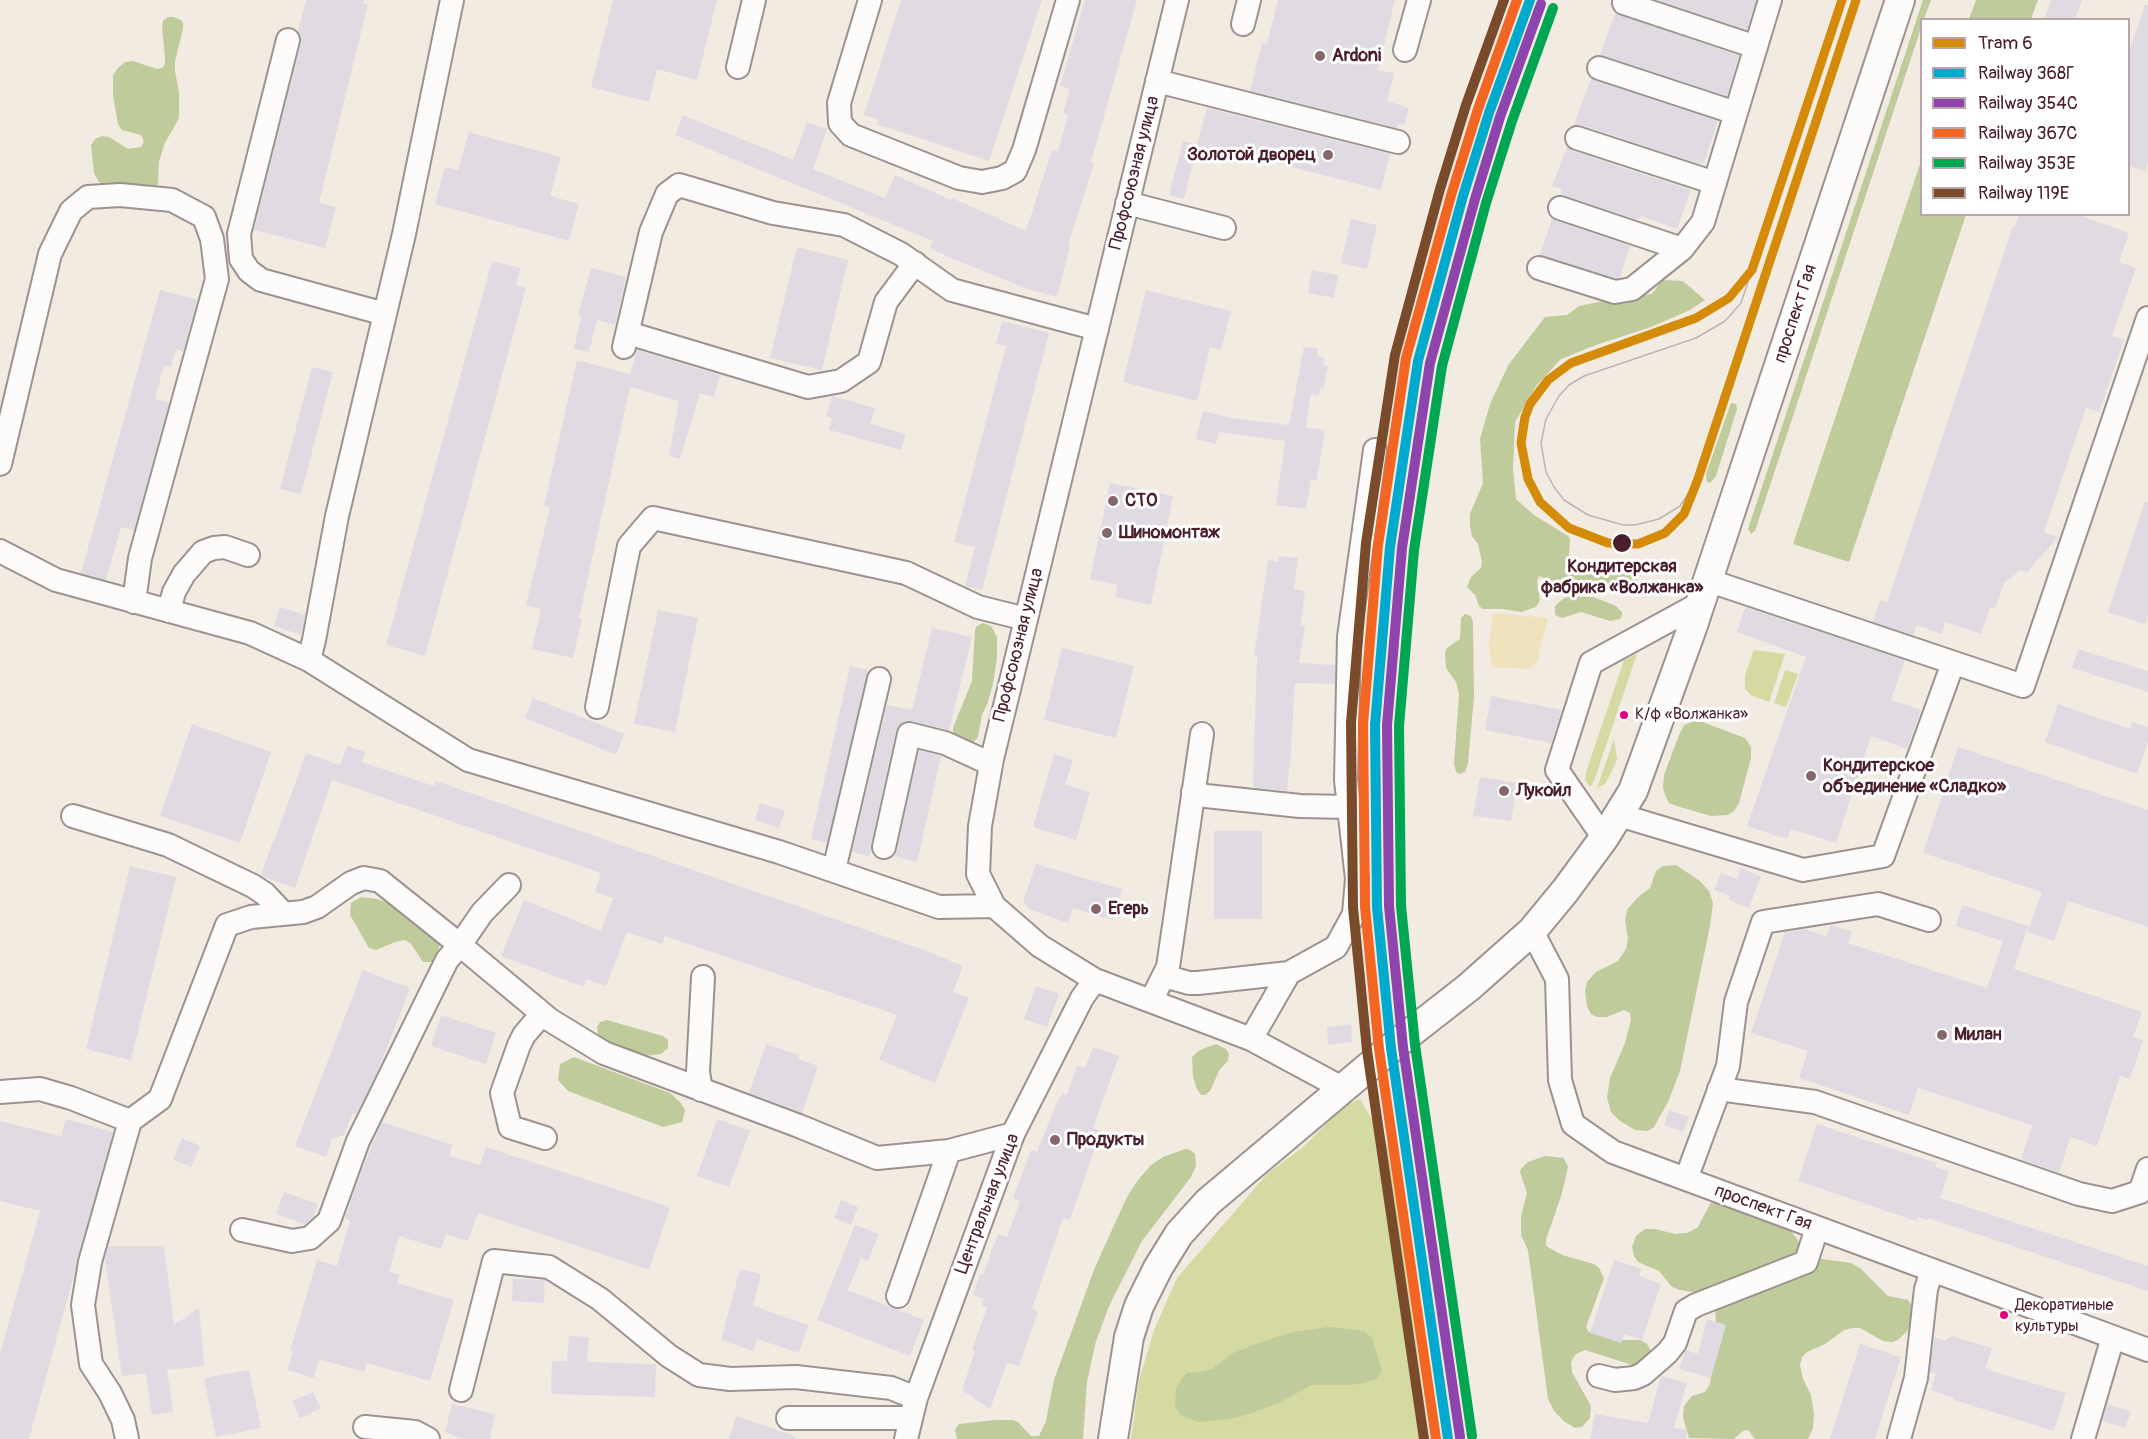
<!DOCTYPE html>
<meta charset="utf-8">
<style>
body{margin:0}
#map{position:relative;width:2148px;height:1439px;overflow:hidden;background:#f2ebe2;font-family:Pangolin,sans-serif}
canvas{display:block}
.legend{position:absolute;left:1920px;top:18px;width:210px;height:198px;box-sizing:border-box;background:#fff;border:2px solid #b7a5aa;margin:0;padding:8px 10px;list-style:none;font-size:18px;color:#4a1f2b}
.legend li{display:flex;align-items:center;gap:12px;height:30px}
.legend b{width:30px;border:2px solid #b7a5aa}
</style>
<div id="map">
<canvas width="2148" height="1439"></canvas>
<ul class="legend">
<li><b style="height:8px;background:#d48b09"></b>Tram 6</li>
<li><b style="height:8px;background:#00a9ce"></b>Railway 368Г</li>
<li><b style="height:8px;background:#8e44ad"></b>Railway 354С</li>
<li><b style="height:8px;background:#f26522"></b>Railway 367С</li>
<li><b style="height:8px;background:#00a651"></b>Railway 353Е</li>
<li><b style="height:8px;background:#7a4b2a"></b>Railway 119Е</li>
</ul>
</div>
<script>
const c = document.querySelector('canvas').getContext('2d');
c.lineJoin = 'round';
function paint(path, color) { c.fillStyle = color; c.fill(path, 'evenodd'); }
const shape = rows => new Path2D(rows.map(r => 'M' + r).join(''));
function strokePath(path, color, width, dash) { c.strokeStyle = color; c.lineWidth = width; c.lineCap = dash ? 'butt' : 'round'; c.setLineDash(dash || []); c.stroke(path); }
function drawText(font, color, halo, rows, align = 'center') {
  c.font = font + ' Pangolin,sans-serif'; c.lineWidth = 6; c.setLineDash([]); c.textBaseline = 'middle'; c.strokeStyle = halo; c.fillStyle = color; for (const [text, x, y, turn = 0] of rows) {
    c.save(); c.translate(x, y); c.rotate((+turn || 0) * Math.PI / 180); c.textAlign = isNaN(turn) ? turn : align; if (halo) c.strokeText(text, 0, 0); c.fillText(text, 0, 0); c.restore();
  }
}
paint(shape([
 [1754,650,1785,654,1769,702,1751,695,1745,689,1745,675],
 [1637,654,1594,781,1591,786,1589,786,1585,780,1586,772,1624,660],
 [1785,670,1798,674,1786,707,1774,703],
 [1614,739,1617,759,1612,771,1605,784,1597,788],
 [1360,1099,1391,1151,1429,1439,1131,1439,1139,1380,1154,1330,1177,1278,1268,1173,1303,1147,1343,1107]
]), '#d4daa2');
paint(shape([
 [1923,0,1931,0,1924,19,1922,20,1921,28,1755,531,1751,534,1748,529],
 [1976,0,2038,0,2031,19,1969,19],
 [168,17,173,17,181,20,183,23,183,29,175,61,175,71,179,92,179,118,165,143,159,161,158,185,153,188,110,187,99,182,94,173,91,145,95,139,102,136,109,137,128,149,141,147,144,142,141,135,122,130,118,124,113,96,113,75,118,68,125,62,133,61,157,69,162,68,165,64,165,57,162,27,163,21],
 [1921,161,1922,214,1966,215,1849,562,1793,544],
 [1662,280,1683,281,1705,300,1690,310,1651,327,1596,345,1561,359,1537,385,1515,422,1513,469,1516,499,1534,515,1568,536,1570,539,1569,555,1572,560,1587,563,1610,561,1626,565,1636,571,1638,576,1637,580,1631,584,1618,587,1569,591,1559,589,1551,584,1547,579,1539,576,1537,582,1540,600,1536,607,1521,612,1503,609,1483,609,1479,606,1475,595,1467,587,1471,577,1481,568,1482,562,1478,544,1472,536,1470,526,1470,514,1483,483,1480,439,1490,404,1509,364,1545,317,1567,315,1579,306,1623,297,1652,294],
 [1731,403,1736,404,1737,409,1716,476,1710,483,1707,482,1706,474],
 [1571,596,1593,597,1616,606,1622,612,1622,615,1620,619,1610,621,1581,612,1562,618,1555,615,1555,606,1564,598],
 [1465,614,1471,616,1473,622,1474,697,1468,763,1465,772,1460,774,1456,772,1454,764,1459,694,1456,682,1446,668,1445,653,1447,648,1460,639,1461,618],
 [983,623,991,626,997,637,997,658,993,684,988,702,982,715,978,737,971,745,953,735,953,728,972,681,975,630,977,626],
 [1697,720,1745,738,1751,747,1751,758,1739,803,1734,811,1728,815,1711,816,1680,807,1669,803,1665,795,1663,787,1664,775,1679,735,1684,725],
 [1676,865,1700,881,1709,891,1713,903,1710,926,1680,1071,1668,1102,1654,1127,1648,1131,1635,1130,1620,1121,1611,1112,1607,1098,1610,1078,1625,1043,1631,1020,1630,1013,1624,1010,1607,1017,1597,1017,1591,1014,1587,1006,1585,991,1587,982,1596,972,1618,961,1626,949,1628,938,1625,920,1627,910,1637,898,1650,888,1656,871,1663,866],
 [361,897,377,899,393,905,440,942,438,953,434,962,423,962,411,944,405,940,395,942,376,950,369,948,350,915,351,903],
 [607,1020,663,1036,668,1040,668,1048,661,1054,645,1056,603,1040,598,1036,597,1027,600,1022],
 [1216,1044,1226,1049,1229,1054,1228,1061,1220,1069,1210,1091,1205,1095,1201,1095,1197,1089,1193,1077,1192,1057,1200,1050],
 [574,1057,670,1093,680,1102,685,1110,682,1122,663,1127,568,1091,558,1080,560,1064],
 [1185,1149,1190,1150,1195,1154,1196,1166,1191,1177,1142,1241,1110,1304,1096,1341,1087,1382,1083,1439,957,1439,955,1430,959,1424,996,1420,1012,1420,1018,1422,1031,1436,1039,1436,1046,1421,1054,1380,1095,1267,1127,1197,1138,1180,1151,1165,1163,1157],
 [1545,1156,1564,1158,1568,1167,1562,1193,1546,1240,1546,1246,1562,1255,1594,1264,1599,1268,1604,1278,1586,1327,1589,1332,1618,1340,1640,1340,1647,1344,1651,1351,1650,1359,1645,1365,1632,1365,1585,1350,1576,1354,1571,1362,1572,1372,1591,1406,1590,1418,1582,1427,1575,1428,1565,1422,1554,1411,1548,1399,1528,1250,1521,1235,1521,1216,1527,1193,1520,1172,1521,1169,1528,1162],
 [1717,1200,1775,1221,1791,1231,1797,1239,1802,1249,1815,1258,1851,1263,1861,1269,1888,1296,1908,1300,1912,1306,1911,1322,1907,1331,1898,1340,1892,1342,1883,1341,1860,1328,1853,1328,1844,1330,1825,1344,1807,1352,1802,1357,1800,1365,1803,1379,1811,1395,1814,1413,1813,1428,1808,1439,1755,1439,1748,1430,1743,1431,1734,1439,1689,1438,1683,1417,1684,1406,1692,1396,1705,1392,1710,1384,1716,1329,1715,1305,1698,1293,1680,1290,1672,1287,1659,1271,1638,1262,1634,1256,1632,1247,1636,1236,1645,1229,1655,1229,1675,1234,1687,1233,1698,1227,1710,1204],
 [1329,1327,1364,1331,1372,1338,1382,1370,1376,1379,1365,1383,1349,1385,1312,1385,1278,1403,1243,1416,1221,1420,1198,1422,1181,1415,1175,1407,1176,1389,1182,1378,1187,1373,1205,1371,1213,1368,1233,1353,1261,1342,1293,1332]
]), '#bfcb9b');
paint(shape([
 [1493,613,1548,618,1537,662,1534,666,1528,669,1492,667,1489,645]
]), '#f0e2bd');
paint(shape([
 [306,0,364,0,363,3,368,4,319,203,336,207,325,248,254,230,301,43,298,32],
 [613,0,717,0,697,80,657,69,649,102,591,87],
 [901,0,1042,0,989,161,877,124,879,120,864,115],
 [1085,0,1137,0,1091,162,1094,164,1068,245,1070,246,1057,297,1027,289,951,258,930,248,933,241,675,135,683,115,793,160,807,122,827,129,813,169,885,198,895,175,951,200,952,198,1026,231,1052,150,1058,152,1068,115,1063,114,1070,89,1060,86],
 [1278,0,1395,0,1378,70,1394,73,1387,101,1409,108,1404,125,1398,124,1397,128,1250,91,1262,43,1267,44],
 [1658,0,1756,0,1747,30],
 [2051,0,2082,0,2075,20,2044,20],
 [2145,5,2148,5,2148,163,2145,171,2128,166,2128,54],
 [1615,13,1739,56,1727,96,1600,55],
 [1592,79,1718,121,1704,163,1701,162,1700,164,1581,125,1574,125,1590,81],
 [1207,108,1390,154,1381,190,1264,160,1263,163,1197,147,1184,199,1169,195,1183,141,1197,144],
 [469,132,561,157,550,196,579,204,569,241,435,204,445,167,458,170],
 [1567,147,1573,151,1691,190,1677,229,1640,216,1639,220,1560,195,1562,189,1552,186],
 [2019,214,2076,214,2129,233,2119,262,2136,268,2112,336,2124,340,2099,412,2086,408,2044,532,2058,537,2027,572,2021,570,2004,583,1995,609,1990,607,1981,634,1945,622,1942,634,1917,625,1913,635,1873,622,1880,600,1887,603,2013,226,2015,227],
 [1351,219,1377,225,1367,269,1341,263],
 [1552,219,1630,246,1620,277,1616,278,1540,255],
 [797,247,848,260,822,370,770,358],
 [492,261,520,268,516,285,526,288,425,656,386,645],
 [591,268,626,277,615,325,597,320,589,352,574,349,581,316,578,315],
 [1312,270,1338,275,1334,298,1308,293],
 [160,290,197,300,183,351,176,349,171,367,164,365,155,399,169,403,134,530,121,527,106,580,81,573],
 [1146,290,1231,311,1221,350,1210,347,1197,401,1123,382],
 [1002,321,1049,333,982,590,965,586,975,547,954,542,1006,346,996,344],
 [1304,347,1318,349,1317,356,1324,358,1323,365,1328,366,1323,389,1320,388,1319,395,1311,394,1306,427,1325,430,1317,480,1311,480,1306,509,1276,505,1285,441,1219,432,1216,444,1196,439,1203,411,1231,418,1289,425],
 [637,350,720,375,714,397,700,393,680,459,669,456,679,401,630,387,579,618,582,618,573,658,532,649,541,609,526,605,550,508,544,506,577,360,630,374],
 [312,367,333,372,301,494,280,489],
 [832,396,875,408,870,424,906,434,901,450,829,430,832,418,826,416],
 [1110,483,1173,496,1151,605,1115,597,1117,585,1090,579],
 [2145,501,2148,502,2148,615,2145,624,2108,612],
 [1279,556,1298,558,1294,589,1305,591,1301,625,1305,626,1299,663,1335,665,1335,684,1295,683,1290,767,1289,767,1287,791,1253,787,1257,656,1254,656,1268,560,1278,562],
 [280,607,305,615,301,635,274,626],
 [1745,607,1905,660,1891,700,1921,710,1907,749,1871,736,1836,843,1791,829,1787,839,1747,826,1806,657,1737,632],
 [658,610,698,618,675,732,634,724],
 [932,628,972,637,949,730,912,721,905,721,899,725,896,731,871,844,871,852,869,856,852,852,887,705,912,710],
 [1062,648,1134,666,1116,738,1044,720],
 [2078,649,2148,671,2148,692,2072,668],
 [850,666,868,670,827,843,811,839],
 [1491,696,1562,710,1551,743,1485,730],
 [533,698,624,734,616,755,525,718],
 [2058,704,2130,729,2132,722,2148,727,2148,742,2137,774,2045,742],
 [192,724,271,752,240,843,160,816],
 [347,746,365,752,362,762,434,786,436,781,924,950,963,966,953,992,969,998,935,1083,879,1060,897,1015,665,936,662,944,627,932,606,986,587,979,584,987,501,956,524,900,601,931,613,898,595,892,601,873,332,780,295,888,263,877,261,875,273,841,274,842,306,753,340,765],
 [1958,747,2148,810,2148,927,2068,901,2054,941,2027,932,2042,892,1923,853],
 [919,750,941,756,917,862,894,856,897,850],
 [1054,754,1073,760,1065,785,1090,792,1076,840,1033,827],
 [1480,777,1518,783,1511,821,1473,816],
 [760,803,785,811,779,828,755,820],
 [1214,831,1262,831,1262,919,1214,919],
 [1036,864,1122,889,1113,920,1073,908,1068,923,1029,909,1023,902],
 [130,866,176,877,131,1060,86,1049],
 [1741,868,1761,876,1749,908,1729,900,1730,896,1714,890,1721,873,1737,879],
 [1962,905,2028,926,2014,969,2142,1012,2133,1037,2143,1040,2130,1079,2120,1076,2097,1146,2070,1137,2059,1173,2021,1159,2032,1125,1918,1088,1909,1115,1799,1078,1808,1051,1751,1033,1785,932,1805,929,1826,936,1831,925,1852,932,1848,943,1987,988,2003,941,1956,926],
 [363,970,410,988,379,1068,356,1114,353,1113,344,1135,332,1139,326,1157,295,1146],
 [1036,986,1059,994,1047,1027,1024,1019],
 [441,1015,496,1033,486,1064,431,1046],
 [1351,1024,1352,1042,1328,1045,1327,1027],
 [766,1044,799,1055,798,1059,818,1066,802,1113,749,1093],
 [1093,1047,1119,1056,1093,1128,1101,1131,1070,1220,1063,1218,1032,1309,1038,1312,1019,1366,1007,1363,990,1409,962,1390,975,1351,972,1350,987,1308,982,1305,984,1299,973,1295,980,1274,983,1275,998,1234,1007,1237,1020,1201,1013,1198,1031,1150,1037,1152,1059,1097,1061,1097,1063,1094,1067,1095,1077,1065,1085,1068],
 [1669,1110,1689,1117,1683,1132,1664,1125],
 [66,1119,113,1132,29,1439,0,1439,0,1354,40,1211,0,1201,0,1121,61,1136],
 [717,1119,750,1131,729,1187,697,1176],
 [382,1122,453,1145,449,1156,480,1165,486,1147,670,1207,649,1270,478,1213,468,1241,446,1234,441,1249,399,1236,389,1272,400,1275,397,1283,454,1300,430,1381,367,1363,364,1372,319,1359,314,1378,287,1370,293,1351,290,1351,317,1260,337,1266,350,1220,345,1219,353,1195,373,1142],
 [1817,1124,1936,1163,1935,1167,1949,1171,1940,1198,2148,1266,2148,1291,1928,1218,1928,1220,1918,1217,1916,1221,1798,1181],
 [182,1138,200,1146,191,1167,173,1160],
 [284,1192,318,1204,313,1217,305,1224,276,1214],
 [841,1200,858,1207,851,1225,834,1218],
 [855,1225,879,1234,868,1261,861,1258,848,1290,924,1320,910,1356,817,1320],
 [108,1246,164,1246,174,1325,199,1308,204,1366,167,1370,173,1412,152,1415,146,1373,122,1376,105,1260],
 [1614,1260,1642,1269,1639,1276,1661,1284,1642,1340,1624,1334,1621,1343,1590,1333],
 [740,1269,761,1274,753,1306,808,1325,799,1353,757,1339,753,1351,721,1340],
 [513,1279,545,1280,544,1303,512,1301],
 [1707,1319,1726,1325,1711,1378,1679,1369,1686,1350,1698,1354],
 [569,1336,589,1337,587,1362,656,1364,655,1397,551,1394,552,1361,567,1361],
 [1952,1336,1992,1348,1985,1369,2066,1393,2054,1431,1954,1400,1954,1398,1931,1390,1936,1374,1930,1372,1934,1337,1945,1341],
 [1860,1344,1901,1357,1892,1385,1875,1439,1830,1439],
 [249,1370,261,1428,216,1437,204,1378],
 [1661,1376,1687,1383,1674,1428,1687,1430,1686,1439,1590,1439,1595,1414,1648,1423],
 [313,1392,321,1408,300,1418,292,1401],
 [452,1404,495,1414,490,1439,463,1439,445,1432],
 [2107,1404,2131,1412,2125,1428,2102,1421],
 [736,1416,795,1436,795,1439,729,1439]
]), '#e0dbe3');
const minor = shape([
 [870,0,839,103,840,123,851,135,959,178,982,182,1002,178,1015,171,1024,150,1068,0],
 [1177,0,992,759,980,826,978,874,994,906,1040,946,1095,980,1251,1039,1342,1088],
 [1624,3,1756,47],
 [1243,24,1249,0],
 [288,40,239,234,241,259,249,271,261,280,385,314],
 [1405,50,1419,0],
 [738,67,754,0],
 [1599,68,1736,113],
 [1157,81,1398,142],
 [1577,138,1715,183],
 [1127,203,1224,228],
 [1560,208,1682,249,1703,222,1770,0],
 [1539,268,1615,292,1632,289,1682,249],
 [628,333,808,387,841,381,869,362,886,302,915,263],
 [624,347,651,232,667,194,679,185,773,213,844,225,901,254,952,290,1097,329],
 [0,464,50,254,71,211,88,197,120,195,172,200,204,217,212,239,217,279,140,558,134,602],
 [0,551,56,580,250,633,309,660,468,760,779,852,939,907,994,906],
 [1707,580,2023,686,2148,318],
 [169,611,174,592,184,574,203,552,214,548,225,547,248,555],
 [309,660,314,640,337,516,404,234,452,0],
 [597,707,629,546,653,518,906,573,978,607,1026,619],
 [1193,792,1206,796,1300,806,1348,807],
 [1619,815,1803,870,1883,856,1953,663],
 [73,816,168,845,253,886,265,894,284,914],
 [1604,838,1557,770,1591,663,1699,604],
 [884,847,909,734,945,743,991,764],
 [834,870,879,679],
 [1532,931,1557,979,1560,1080,1573,1124,1613,1152,2148,1350],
 [1164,976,1189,983,1198,983,1289,973],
 [1151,1001,1168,967,1202,734],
 [542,1014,524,1035,519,1045,502,1093,510,1127,545,1138],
 [1251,1039,1289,973,1336,947,1354,914,1357,879,1346,780,1349,637,1375,450],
 [1719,1089,1815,1102,2079,1194,2112,1201,2140,1192,2148,1169],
 [701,1090,698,1072,703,977],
 [0,1092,40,1089,71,1098,130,1121],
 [1686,1179,1728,1066,1736,1002,1763,922,1878,904,1929,920],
 [242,1230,292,1241,310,1238,329,1221,358,1141,447,960,460,945,550,1020,604,1053,799,1126,877,1158,949,1151,1013,1134],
 [898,1296,949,1151],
 [1599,1376,1615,1380,1634,1378,1643,1374,1667,1353,1675,1343,1686,1311,1696,1305,1806,1262,1817,1228],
 [461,1390,494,1261,549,1267,600,1299,669,1356,699,1375,730,1379,796,1377,891,1388,916,1398],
 [788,1418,910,1418],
 [365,1427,415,1432,428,1439],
 [127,1439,123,1420,110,1393,91,1364,83,1305,90,1262,130,1121,160,1099,227,925,251,917,303,912,317,907,351,883,364,878,380,881,460,945,482,913,509,885],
 [906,1439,916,1398,1013,1134,1082,998,1095,980],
 [1899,1439,1916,1378,1926,1289,1932,1270],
 [2083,1439,2113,1337]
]);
const major = shape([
 [1113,1439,1129,1337,1139,1306,1158,1268,1179,1234,1208,1202,1391,1048,1469,987,1532,931,1565,891,1604,838,1633,791,1692,628,1900,0]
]);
strokePath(minor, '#9d9290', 26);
strokePath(major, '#9d9290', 32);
strokePath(minor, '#fdfcfb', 22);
strokePath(major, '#fdfcfb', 28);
strokePath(shape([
 [1698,479,1680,506,1659,519,1635,525,1623,525,1588,515,1564,500,1554,487,1546,472,1541,443,1546,419,1559,396,1569,385,1584,376,1696,338,1725,321,1741,303,1752,270]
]), '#bbb5b5', 1.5);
strokePath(shape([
 [1448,1439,1391,1048,1377,907,1375,725,1390,547,1418,361,1463,196,1489,113,1530,0]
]), '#00a9ce', 10);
strokePath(shape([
 [1460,1437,1403,1047,1389,906,1387,725,1402,548,1430,363,1475,199,1500,117,1541,4]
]), '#8e44ad', 10);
strokePath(shape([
 [1436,1439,1379,1049,1365,907,1363,724,1378,545,1406,358,1452,192,1478,109,1517,0]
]), '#f26522', 10);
strokePath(shape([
 [1472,1436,1415,1045,1401,906,1399,726,1414,550,1442,366,1486,203,1512,121,1553,8]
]), '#00a651', 10);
strokePath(shape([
 [1424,1439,1367,1050,1353,907,1351,723,1366,543,1395,355,1440,189,1466,105,1504,0]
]), '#7a4b2a', 10);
strokePath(shape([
 [1842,0,1752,270,1729,298,1696,318,1571,363,1548,380,1530,404,1525,417,1521,443,1528,479,1540,502,1569,528,1608,543,1638,544,1665,533,1684,514,1698,479,1856,0]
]), '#d48b09', 9);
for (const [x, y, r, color] of [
 [1320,56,6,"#85666b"],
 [1328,155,6,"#85666b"],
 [1113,501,6,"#85666b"],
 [1107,533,6,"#85666b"],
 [1622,543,10,"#4a1f2b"],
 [1624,715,5,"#e5007d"],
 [1811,776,6,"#85666b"],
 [1504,791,6,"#85666b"],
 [1096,909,6,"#85666b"],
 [1942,1035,6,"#85666b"],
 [1055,1140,6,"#85666b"],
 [2004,1315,5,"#e5007d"]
]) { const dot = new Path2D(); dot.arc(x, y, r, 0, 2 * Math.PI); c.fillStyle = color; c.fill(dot); strokePath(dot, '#fff', 2); }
drawText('16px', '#4a1f2b', '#fff', [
 ["К/ф «Волжанка»",1635,715],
 ["Декоративные",2015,1306],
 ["культуры",2015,1327]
], 'left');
drawText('bold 18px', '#4a1f2b', '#fff', [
 ["Ardoni",1332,56],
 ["Золотой дворец",1316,155,"right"],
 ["СТО",1125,501],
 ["Шиномонтаж",1119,533],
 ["Кондитерское",1823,766],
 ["объединение «Сладко»",1823,787],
 ["Лукойл",1516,791],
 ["Егерь",1108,909],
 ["Милан",1954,1035],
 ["Продукты",1067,1140]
], 'left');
drawText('18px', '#4a1f2b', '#fff', [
 ["Профсоюзная улица",1135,173,-76],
 ["проспект Гая",1796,314,-72],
 ["Профсоюзная улица",1019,645,-76],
 ["Центральная улица",988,1204,-69],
 ["проспект Гая",1763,1208,20]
]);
drawText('bold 18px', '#4a1f2b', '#fff', [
 ["Кондитерская",1622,567],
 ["фабрика «Волжанка»",1622,588]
]);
</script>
